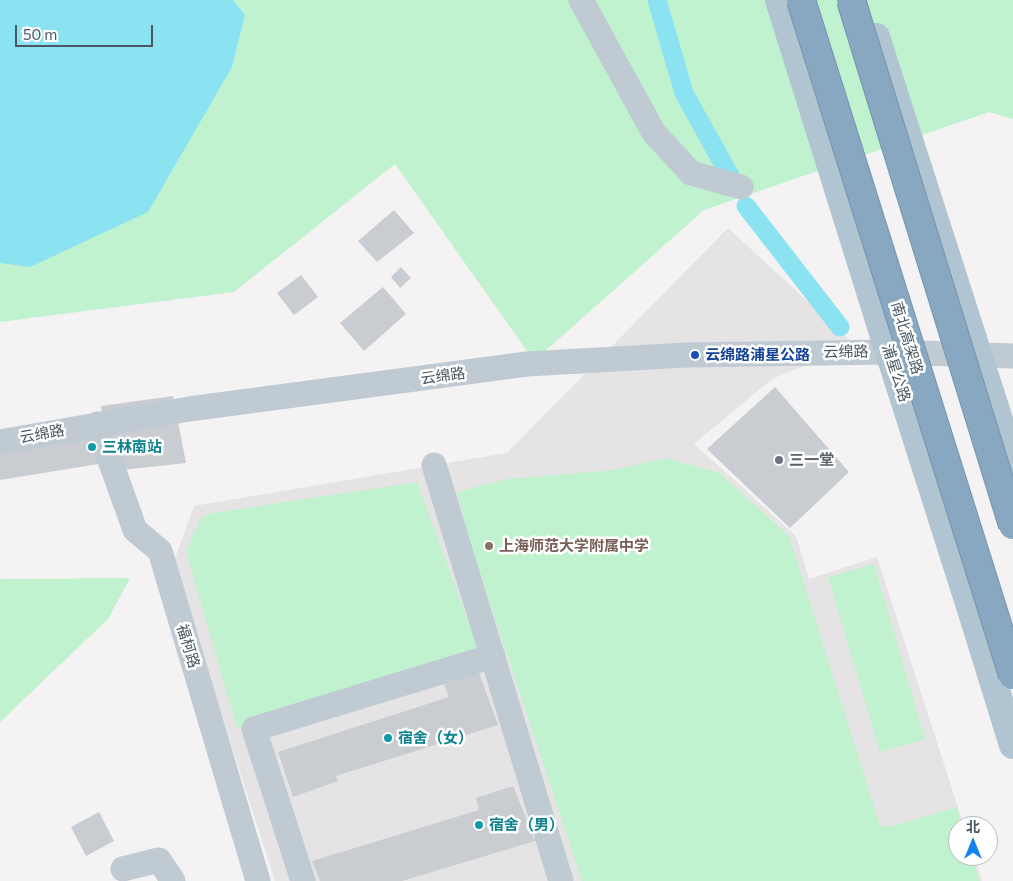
<!DOCTYPE html>
<meta charset="utf-8">
<style>
body{margin:0}
#map{position:relative;width:1013px;height:881px;overflow:hidden;background:#f4f2f2;font-family:Commissioner,"Noto Sans SC",sans-serif}
canvas{display:block}
.north{position:absolute;left:948px;top:816px;width:50px;height:50px;box-sizing:border-box;background:#fff;border:1px solid #b6bcc0;border-radius:50%;rotate:0deg;font-size:14px;font-weight:700;line-height:20px;text-align:center;color:#485761}
.north::after{content:'';display:block;margin:auto;width:18px;height:22px;background:#1182ef;clip-path:polygon(50% 0,100% 100%,50% 72%,0 100%)}
.scale{position:absolute;left:15px;top:25px;width:138px;height:22px;box-sizing:border-box;border:2px solid #485761;border-top:0;padding-left:6px;font-size:15px;line-height:18px;white-space:nowrap;color:#485761;-webkit-text-stroke:4px #fff;paint-order:stroke}
</style>
<div id="map">
<canvas width="1013" height="881"></canvas>
<div class="north">北</div>
<div class="scale">50 m</div>
</div>
<script>
const c = document.querySelector('canvas').getContext('2d');
c.lineJoin = 'round';
function paint(path, color) { c.fillStyle = color; c.fill(path, 'evenodd'); }
const shape = rows => new Path2D(rows.map(r => 'M' + r).join(''));
function strokePath(path, color, width, dash) { c.strokeStyle = color; c.lineWidth = width; c.lineCap = dash ? 'butt' : 'round'; c.setLineDash(dash || []); c.stroke(path); }
function drawText(font, color, halo, rows, align = 'center') {
  c.font = font + ' Commissioner,"Noto Sans SC",sans-serif'; c.lineWidth = 5; c.setLineDash([]); c.textBaseline = 'middle'; c.strokeStyle = halo; c.fillStyle = color; for (const [text, x, y, turn = 0] of rows) {
    c.save(); c.translate(x, y); c.rotate((+turn || 0) * Math.PI / 180); c.textAlign = isNaN(turn) ? turn : align; if (halo) c.strokeText(text, 0, 0); c.fillText(text, 0, 0); c.restore();
  }
}
paint(shape([
 [728,228,855,345,772,379,694,444,796,536,809,579,877,557,964,826,958,826,958,856,974,856,982,881,275,881,173,564,194,506,507,453]
]), '#e5e3e4');
paint(shape([
 [0,0,1013,0,1013,119,989,112,704,210,534,361,395,164,234,292,0,322],
 [666,458,719,473,789,536,880,826,889,827,957,807,962,826,958,826,958,856,972,856,979,881,582,881,472,548,457,492,507,479,613,470],
 [417,482,479,651,237,728,186,551,201,518,213,513],
 [874,564,925,739,880,752,828,577],
 [130,578,108,619,0,722,0,579]
]), '#c0f2d0');
paint(shape([
 [0,0,233,0,245,15,232,67,148,212,30,267,0,263]
]), '#8be3f1');
strokePath(shape([
 [657,0,684,93,730,176],
 [746,206,840,327]
]), '#8be3f1', 19);
paint(shape([
 [394,210,414,233,377,262,358,241],
 [401,267,411,278,400,288,391,277],
 [301,275,318,297,294,315,277,293],
 [383,287,406,314,364,351,340,323],
 [775,387,849,472,790,528,707,449],
 [173,396,186,463,112,471,111,462,0,480,0,432,102,416,101,406],
 [479,673,498,725,336,776,338,781,293,797,278,752,449,697,444,684],
 [513,786,535,841,402,881,320,881,312,861,479,810,476,798],
 [99,812,114,841,86,856,71,827]
]), '#c9cdd2');
strokePath(shape([
 [581,0,654,133,691,173,741,187],
 [97,424,135,530,160,551,258,881],
 [0,442,189,409,527,364,686,355,889,352,1013,356],
 [434,465,561,881],
 [123,869,159,860,173,881],
 [303,881,254,729,493,656]
]), '#bfcad2', 25);
strokePath(shape([
 [779,0,889,352,974,619,1013,745],
 [876,37,1013,463]
]), '#b1c4d1', 28);
const highwayBridge = shape([
 [801,0,1013,675],
 [851,0,1013,525]
]);
strokePath(highwayBridge, '#7393ae', 30, []);
strokePath(highwayBridge, '#88a8c2', 28);
for (const [x, y, r, color] of [
 [695,355,5,"#1a4fb4"],
 [92,447,5,"#0f9aa8"],
 [779,460,5,"#6b7280"],
 [489,546,5,"#8d6e63"],
 [388,738,5,"#0f9aa8"],
 [479,825,5,"#0f9aa8"]
]) { const dot = new Path2D(); dot.arc(x, y, r, 0, 2 * Math.PI); c.fillStyle = color; c.fill(dot); strokePath(dot, '#fff', 2); }
drawText('15px', '#485761', '#fff', [
 ["南北高架路",907,338,73],
 ["云绵路",846,352,-1],
 ["浦星公路",896,373,72],
 ["云绵路",443,376,-8],
 ["云绵路",42,434,-10],
 ["福柯路",188,646,73]
]);
drawText('bold 15px', '#164399', '#fff', [
 ["云绵路浦星公路",705,355]
], 'left');
drawText('bold 15px', '#0d838f', '#fff', [
 ["三林南站",102,447],
 ["宿舍（女）",398,738],
 ["宿舍（男）",489,825]
], 'left');
drawText('bold 15px', '#5b616d', '#fff', [
 ["三一堂",789,460]
], 'left');
drawText('bold 15px', '#785e54', '#fff', [
 ["上海师范大学附属中学",499,546]
], 'left');
</script>
